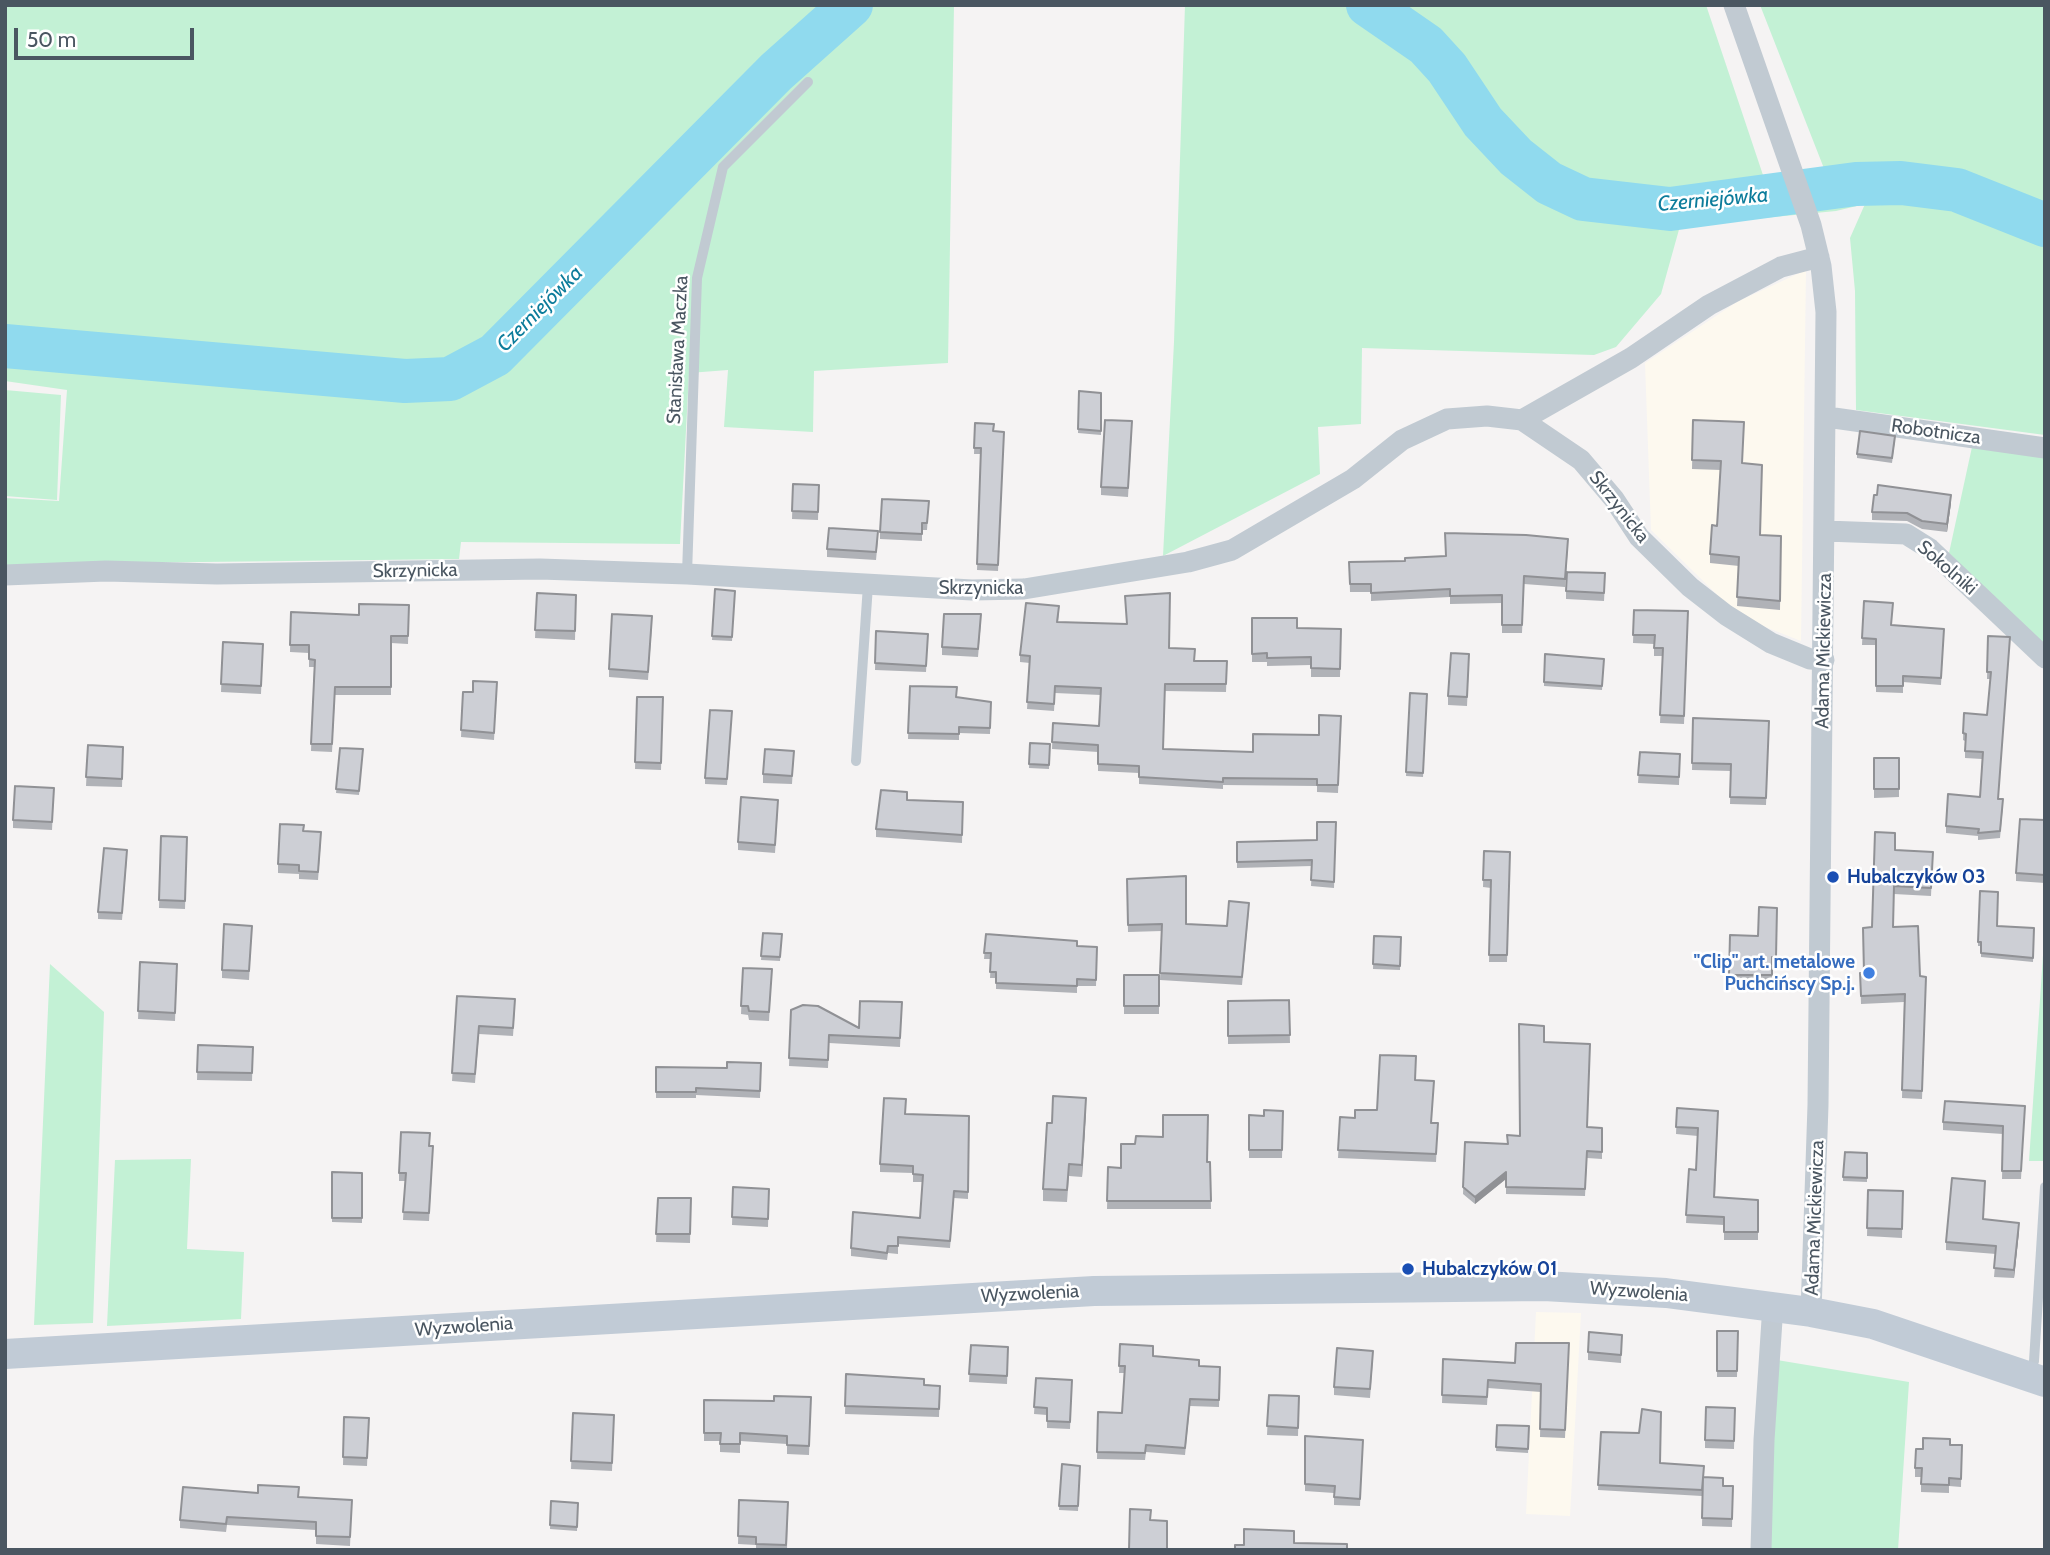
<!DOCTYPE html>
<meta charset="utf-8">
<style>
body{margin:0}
#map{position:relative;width:2050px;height:1555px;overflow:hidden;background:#f5f3f3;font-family:Cabin,sans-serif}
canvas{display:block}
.frame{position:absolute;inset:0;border:7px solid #4a5661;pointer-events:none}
.scale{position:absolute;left:14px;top:28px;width:180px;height:32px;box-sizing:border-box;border:4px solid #4a5661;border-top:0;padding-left:9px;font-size:21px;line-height:24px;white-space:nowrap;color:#4a5661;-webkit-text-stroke:5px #fff;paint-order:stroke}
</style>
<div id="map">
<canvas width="2050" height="1555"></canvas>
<div class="frame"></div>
<div class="scale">50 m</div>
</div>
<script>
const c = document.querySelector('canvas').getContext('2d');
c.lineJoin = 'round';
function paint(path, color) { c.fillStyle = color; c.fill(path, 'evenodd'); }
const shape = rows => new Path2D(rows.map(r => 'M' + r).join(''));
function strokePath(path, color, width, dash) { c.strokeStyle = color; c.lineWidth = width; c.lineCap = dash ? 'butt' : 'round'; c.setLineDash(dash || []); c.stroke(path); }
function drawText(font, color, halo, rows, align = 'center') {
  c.font = font + ' Cabin,sans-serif'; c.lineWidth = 5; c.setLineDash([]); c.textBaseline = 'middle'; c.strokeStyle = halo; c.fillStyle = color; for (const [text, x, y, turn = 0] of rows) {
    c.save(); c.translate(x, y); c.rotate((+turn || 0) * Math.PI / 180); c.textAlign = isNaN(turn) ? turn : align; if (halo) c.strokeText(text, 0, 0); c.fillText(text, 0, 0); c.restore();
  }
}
paint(shape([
 [1806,270,1801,641,1740,617,1651,530,1645,363,1737,302],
 [1536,1312,1581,1313,1570,1516,1526,1514]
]), '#fdf9ef');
paint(shape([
 [5,5,954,5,948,363,814,371,813,432,724,427,728,370,689,373,680,544,461,542,459,559,116,563,5,571,5,498,59,501,67,390,5,381],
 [1185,5,1706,5,1766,184,1825,171,1760,5,2045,5,2045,435,1856,410,1855,291,1850,238,1865,204,1836,211,1680,226,1661,294,1616,347,1594,355,1362,348,1361,424,1318,427,1320,474,1163,556,1174,342],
 [5,390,61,395,57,500,5,496],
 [1972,447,2045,458,2045,648,1949,553],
 [2045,926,2045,1161,2029,1161],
 [50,964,104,1012,93,1323,34,1325],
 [191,1159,187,1249,244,1252,241,1319,107,1326,115,1160],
 [1777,1360,1909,1382,1898,1550,1768,1550]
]), '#c3f1d5');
strokePath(shape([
 [1368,5,1426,45,1447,68,1483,122,1516,157,1549,183,1583,199,1670,209,1856,184,1901,183,1957,190,2045,225],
 [5,346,405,381,450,379,495,355,776,72,851,5]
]), '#90daee', 44);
strokePath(shape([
 [687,574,697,278,723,167,808,82],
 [856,761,868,585],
 [2029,1375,2034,1361,2045,1187]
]), '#c1cad2', 10);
strokePath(shape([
 [1734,5,1811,225,1821,266,1826,312,1818,1105,1811,1312],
 [1827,417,2045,448],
 [1522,420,1631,358,1709,305,1781,267,1819,257],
 [1826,531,1906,534,1930,549,2045,658],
 [5,575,106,571,217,574,540,569,687,574,972,590,1024,589,1188,562,1232,550,1353,479,1402,440,1447,419,1487,416,1522,420,1581,460,1614,499,1639,537,1690,587,1726,615,1771,643,1810,659,1824,660],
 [1761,1550,1764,1440,1773,1305]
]), '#c1cad2', 21);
strokePath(shape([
 [5,1354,1094,1291,1544,1286,1666,1293,1811,1312,1873,1324,2045,1382]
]), '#c1cbd6', 30);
paint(shape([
 [1079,391,1101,393,1101,435,1078,433],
 [1693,420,1743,463,1760,535,1781,536,1780,610,1737,606,1739,566,1710,563,1710,554,1717,526,1721,470,1692,469],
 [975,423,994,431,1004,432,998,571,977,570,981,454,974,454],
 [1132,429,1128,497,1101,495,1101,487],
 [1895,440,1892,463,1857,458,1857,454],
 [793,484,819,485,818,520,792,519],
 [929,501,927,530,922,530,922,541,880,539,880,532],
 [1951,503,1947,532,1922,529,1907,521,1872,520,1872,512],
 [878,539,876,560,827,557,827,549],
 [1568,547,1565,587,1524,584,1522,633,1502,633,1502,603,1450,604,1450,597,1371,601,1371,592,1350,592,1349,562,1405,561,1446,556],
 [1605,582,1604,601,1566,599,1566,591],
 [715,589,735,591,732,641,712,640],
 [537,593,576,595,575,640,535,638],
 [1125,596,1169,648,1195,661,1227,661,1226,692,1165,691,1163,749,1253,752,1319,735,1341,716,1338,793,1317,792,1317,786,1223,785,1223,789,1139,784,1139,773,1098,771,1098,752,1052,749,1053,723,1099,726,1101,695,1055,693,1054,711,1027,709,1030,663,1020,662,1020,655,1059,613,1058,622,1127,624],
 [1864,601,1892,625,1944,629,1941,685,1903,682,1903,693,1876,692,1876,645,1862,645],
 [409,605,408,644,391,643,391,695,335,695,332,752,311,751,314,667,309,667,309,653,290,652,291,612,359,615],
 [1634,610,1688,611,1684,724,1660,723,1663,656,1654,656,1654,644,1633,643],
 [1252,618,1297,628,1341,629,1340,677,1311,677,1311,665,1267,666,1267,662,1252,662],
 [981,622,978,657,942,655,942,647],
 [652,625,648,680,609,677,609,669],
 [876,631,928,634,926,672,875,670],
 [1988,636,1998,799,2003,806,2000,838,1978,840,1978,836,1946,833,1946,826,1980,797,1982,759,1965,758,1965,741,1963,740,1964,713,1987,715,1990,679,1987,679],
 [223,642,263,644,261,694,221,692],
 [1604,659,1602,690,1544,686,1544,682],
 [1469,662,1467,706,1448,705,1448,696],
 [497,682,494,740,461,737,463,692,473,692],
 [910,686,957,697,991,702,990,734,959,733,959,740,908,739],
 [1410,693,1427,694,1423,777,1406,776],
 [637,697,663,697,661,770,635,769],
 [732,711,727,785,705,784,705,778],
 [1693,718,1769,721,1766,805,1730,804,1731,771,1692,770],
 [1030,743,1050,744,1049,769,1029,768],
 [88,745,123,755,122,787,86,786],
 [340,748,363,749,359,795,336,793],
 [794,751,792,784,763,783,763,774],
 [1640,752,1680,754,1679,785,1638,783],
 [1874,758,1899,758,1899,797,1874,798],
 [54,788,52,830,13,828,13,820],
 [907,800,963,802,962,843,876,837,876,829],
 [778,808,775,853,738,850,738,842],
 [2045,820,2045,883,2016,881,2016,873],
 [1336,822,1334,888,1311,886,1312,866,1237,868,1237,842,1317,840],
 [304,831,321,840,318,880,299,879,299,874,278,873,278,864],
 [161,836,187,837,185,909,159,908],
 [1895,850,1933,852,1931,896,1894,894,1893,927,1920,976,1926,977,1922,1099,1902,1098,1904,1002,1861,1004,1860,973,1864,973],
 [1484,851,1510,852,1507,962,1489,962,1491,888,1483,887],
 [127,857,122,920,98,919,98,912],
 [1127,879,1186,924,1227,926,1249,910,1242,985,1160,980,1162,931,1128,932],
 [1777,908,1776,964,1772,964,1772,982,1729,982,1730,935,1758,936],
 [252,926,249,980,222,978,222,970],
 [1997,926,2034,928,2033,962,1981,957,1981,946,1978,946,1978,942],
 [763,933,782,934,780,961,761,960],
 [986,934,1077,946,1097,947,1096,986,1077,986,1077,993,996,989,996,978,990,978,991,959,984,959],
 [1374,936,1401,937,1400,970,1373,969],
 [140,962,177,964,175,1021,138,1019],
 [743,968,772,969,769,1021,749,1020,748,1015,741,1014],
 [1124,975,1159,975,1159,1014,1124,1014],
 [457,996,515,1007,513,1036,479,1034,475,1083,452,1081],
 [1289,1000,1290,1043,1228,1044,1228,1001],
 [902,1002,900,1047,829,1043,828,1068,789,1066,791,1010,859,1028],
 [1544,1042,1587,1127,1602,1128,1602,1159,1587,1158,1585,1196,1506,1194,1506,1179,1475,1204,1463,1194,1465,1142,1508,1144,1520,1136],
 [198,1045,253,1047,252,1081,197,1080],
 [761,1063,760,1098,696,1095,696,1098,656,1098,656,1067,727,1068],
 [1415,1080,1432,1123,1438,1123,1436,1162,1338,1158,1340,1117,1355,1118,1377,1110],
 [2025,1106,2021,1179,2002,1179,2003,1134,1943,1130,1943,1122],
 [1677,1108,1718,1111,1715,1197,1758,1200,1758,1240,1724,1240,1724,1225,1686,1223,1689,1169,1696,1170,1698,1136,1676,1134],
 [1086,1110,1082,1177,1069,1176,1067,1202,1043,1201,1043,1189,1052,1123],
 [1283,1111,1282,1158,1249,1158,1249,1115,1264,1116],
 [905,1114,969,1116,968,1199,954,1198,950,1248,898,1244,898,1254,888,1253,887,1260,851,1256,851,1248,920,1218,923,1182,913,1182,913,1173,880,1172,880,1164],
 [430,1146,433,1154,429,1221,403,1220,405,1181,399,1181,399,1173],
 [1867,1153,1867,1182,1843,1181,1843,1177],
 [1210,1162,1211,1209,1107,1209,1108,1167,1121,1168],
 [332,1172,362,1173,362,1223,332,1222],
 [733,1187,769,1189,768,1227,732,1225],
 [1868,1190,1903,1191,1902,1238,1867,1236],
 [658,1198,691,1198,690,1243,656,1242],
 [1983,1219,2019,1231,2014,1278,1994,1277,1996,1254,1946,1250,1946,1242],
 [1738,1331,1737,1377,1717,1377,1717,1371],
 [1622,1335,1621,1363,1588,1360,1588,1352],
 [1569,1343,1565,1438,1540,1437,1541,1392,1488,1388,1487,1405,1442,1403,1443,1359,1515,1363],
 [1120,1344,1153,1356,1199,1366,1220,1367,1219,1407,1190,1406,1185,1455,1146,1452,1145,1460,1097,1459,1098,1412,1122,1413,1124,1373,1119,1373],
 [971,1345,1008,1355,1007,1384,969,1382],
 [1373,1359,1370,1398,1334,1395,1334,1387],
 [846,1374,940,1386,939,1417,845,1414],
 [1036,1378,1072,1380,1070,1429,1047,1428,1047,1415,1034,1414],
 [1269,1395,1299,1396,1298,1436,1267,1435],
 [811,1397,809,1455,787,1454,787,1444,740,1441,740,1453,720,1452,720,1441,704,1441,704,1400,774,1401],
 [1735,1408,1734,1449,1705,1448,1705,1440],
 [573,1413,614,1415,612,1471,571,1469],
 [344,1417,369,1418,367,1466,343,1465],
 [1497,1425,1529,1426,1528,1453,1496,1451],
 [1601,1432,1660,1463,1704,1466,1702,1496,1598,1490],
 [1305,1436,1363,1440,1360,1506,1334,1505,1334,1493,1305,1491],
 [1950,1445,1962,1445,1961,1487,1949,1486,1949,1493,1921,1492,1921,1477,1915,1477,1915,1468,1923,1449],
 [1062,1464,1080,1466,1078,1511,1059,1510],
 [1703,1477,1723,1486,1733,1486,1732,1527,1702,1526],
 [299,1497,352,1500,350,1546,316,1544,316,1530,227,1525,226,1532,180,1528,180,1520],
 [739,1500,788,1502,787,1550,756,1550,756,1545,738,1544],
 [551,1501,578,1503,577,1531,550,1529]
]), '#b0b2b7');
paint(shape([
 [1951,495,1951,503,1947,532,1947,524],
 [1086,1098,1086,1110,1082,1177,1082,1165],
 [1506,1172,1506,1179,1475,1204,1475,1197],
 [2019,1223,2019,1231,2014,1278,2014,1270]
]), '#909195');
const building = shape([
 [1079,391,1101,393,1101,431,1078,429,1079,391],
 [1105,420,1132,421,1128,488,1101,487,1105,420],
 [1693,420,1744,422,1742,463,1762,465,1760,535,1781,536,1780,601,1737,597,1739,557,1710,554,1712,525,1717,526,1721,461,1692,460,1693,420],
 [975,423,994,424,993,431,1004,432,998,565,977,564,981,448,974,448,975,423],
 [1860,431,1895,436,1892,458,1857,454,1860,431],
 [793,484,819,485,818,512,792,511,793,484],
 [1878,485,1951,495,1947,524,1922,521,1907,513,1872,512,1874,495,1877,495,1878,485],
 [882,499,929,501,927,523,922,523,922,534,880,532,882,499],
 [829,528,878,531,876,552,827,549,829,528],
 [1445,533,1526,535,1568,539,1565,579,1524,576,1522,625,1502,625,1502,595,1450,596,1450,589,1371,593,1371,584,1350,584,1349,562,1405,561,1405,558,1446,556,1445,533],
 [1567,572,1605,573,1604,593,1566,591,1567,572],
 [715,589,735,591,732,637,712,636,715,589],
 [537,593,576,595,575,631,535,630,537,593],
 [1170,593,1169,648,1195,649,1194,661,1227,661,1226,684,1165,684,1163,749,1253,752,1253,734,1319,735,1319,715,1341,716,1338,785,1317,785,1317,779,1223,778,1223,782,1139,777,1139,766,1098,764,1098,745,1052,742,1053,723,1099,726,1101,688,1055,686,1054,704,1027,702,1030,656,1020,655,1026,603,1059,606,1057,622,1127,624,1125,596,1170,593],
 [1864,601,1893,603,1891,625,1944,629,1941,678,1903,676,1903,686,1876,686,1876,639,1862,638,1864,601],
 [359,604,409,605,408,636,391,636,391,687,335,687,332,744,311,744,315,660,309,659,309,645,290,645,291,612,359,615,359,604],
 [1634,610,1688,611,1684,716,1660,715,1663,648,1654,648,1655,635,1633,635,1634,610],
 [612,614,652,616,648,672,609,669,612,614],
 [944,614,981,614,978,649,942,647,944,614],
 [1252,618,1297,618,1297,628,1341,629,1340,669,1311,668,1311,657,1267,658,1267,653,1252,654,1252,618],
 [876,631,928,634,926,666,875,663,876,631],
 [1988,636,2010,637,1998,799,2003,799,2000,831,1978,833,1979,829,1946,826,1948,794,1980,797,1983,752,1965,751,1966,734,1963,733,1964,713,1987,715,1991,672,1987,672,1988,636],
 [223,642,263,644,261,686,221,684,223,642],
 [1451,653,1469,654,1467,697,1448,696,1451,653],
 [1545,654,1604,659,1602,686,1544,682,1545,654],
 [473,681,497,682,494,733,461,730,463,692,473,692,473,681],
 [910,686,957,687,956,697,991,702,990,728,959,727,959,734,908,733,910,686],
 [1410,693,1427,694,1423,773,1406,772,1410,693],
 [637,697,663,697,661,763,635,762,637,697],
 [710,710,732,711,727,779,705,778,710,710],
 [1693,718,1769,721,1766,798,1730,797,1731,764,1692,763,1693,718],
 [1030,743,1050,744,1049,765,1029,764,1030,743],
 [88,745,123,747,122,779,86,777,88,745],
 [340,748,363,749,359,791,336,789,340,748],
 [765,749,794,751,792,776,763,774,765,749],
 [1640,752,1680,754,1679,777,1638,775,1640,752],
 [1874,758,1899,758,1899,789,1874,789,1874,758],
 [15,786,54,788,52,822,13,820,15,786],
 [881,790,907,792,907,800,963,802,962,835,876,829,881,790],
 [741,797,778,800,775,845,738,842,741,797],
 [2020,819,2045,820,2045,875,2016,873,2020,819],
 [1317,822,1336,822,1334,882,1311,880,1312,860,1237,862,1237,842,1317,840,1317,822],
 [280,824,304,825,303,831,321,832,318,872,299,871,299,865,278,864,280,824],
 [1875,832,1895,833,1895,850,1933,852,1931,888,1894,886,1893,927,1918,926,1920,976,1926,977,1922,1091,1902,1090,1905,994,1861,996,1860,973,1864,973,1863,928,1872,927,1875,832],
 [161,836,187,837,185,901,159,900,161,836],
 [104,848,127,850,122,913,98,912,104,848],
 [1484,851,1510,852,1507,955,1489,955,1491,880,1483,880,1484,851],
 [1186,876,1186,924,1227,926,1229,901,1249,903,1242,977,1160,973,1162,924,1128,925,1127,879,1186,876],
 [1980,891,1998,892,1997,926,2034,928,2033,958,1981,953,1981,942,1978,942,1980,891],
 [1759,907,1777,908,1776,957,1772,957,1772,975,1729,975,1730,935,1758,936,1759,907],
 [224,924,252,926,249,971,222,970,224,924],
 [763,933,782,934,780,957,761,956,763,933],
 [986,934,1077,941,1077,946,1097,947,1096,980,1077,979,1077,986,996,983,996,972,990,972,991,953,984,953,986,934],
 [1374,936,1401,937,1400,966,1373,964,1374,936],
 [140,962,177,964,175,1013,138,1011,140,962],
 [743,968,772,969,769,1012,749,1011,748,1006,741,1006,743,968],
 [1124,975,1159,975,1159,1006,1124,1006,1124,975],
 [457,996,515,999,513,1028,479,1026,475,1074,452,1073,457,996],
 [1289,1000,1290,1035,1228,1036,1228,1001,1289,1000],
 [860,1001,902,1002,900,1038,829,1035,828,1060,789,1058,791,1010,803,1005,818,1006,859,1028,860,1001],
 [1519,1024,1544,1026,1544,1042,1590,1044,1587,1127,1602,1128,1602,1152,1587,1151,1585,1189,1506,1187,1506,1172,1475,1197,1463,1187,1465,1142,1508,1144,1507,1135,1520,1136,1519,1024],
 [198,1045,253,1047,252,1073,197,1072,198,1045],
 [1380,1055,1416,1056,1415,1080,1434,1081,1431,1123,1438,1123,1436,1154,1338,1150,1340,1117,1355,1118,1355,1110,1377,1110,1380,1055],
 [727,1062,761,1063,760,1091,696,1088,696,1092,656,1092,656,1067,727,1068,727,1062],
 [1053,1096,1086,1098,1082,1165,1069,1164,1067,1190,1043,1189,1047,1123,1052,1123,1053,1096],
 [884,1098,906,1099,905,1114,969,1116,968,1192,954,1191,950,1241,898,1237,898,1246,888,1246,887,1253,851,1248,853,1212,920,1218,923,1175,913,1174,913,1166,880,1164,884,1098],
 [1945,1101,2025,1106,2021,1171,2002,1171,2003,1126,1943,1122,1945,1101],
 [1677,1108,1718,1111,1714,1197,1758,1200,1758,1232,1724,1232,1724,1217,1686,1215,1689,1169,1696,1170,1698,1128,1676,1127,1677,1108],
 [1264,1110,1283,1111,1282,1150,1249,1150,1249,1115,1264,1116,1264,1110],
 [1163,1115,1208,1115,1207,1162,1210,1162,1211,1201,1107,1201,1108,1167,1121,1168,1121,1144,1135,1144,1136,1136,1163,1137,1163,1115],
 [401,1132,430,1133,429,1146,433,1146,429,1213,403,1212,406,1173,399,1173,401,1132],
 [1845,1152,1867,1153,1867,1178,1843,1177,1845,1152],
 [332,1172,362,1173,362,1218,332,1218,332,1172],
 [1952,1178,1985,1181,1983,1219,2019,1223,2014,1270,1994,1268,1996,1246,1946,1242,1952,1178],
 [733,1187,769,1189,768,1219,732,1217,733,1187],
 [1868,1190,1903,1191,1902,1229,1867,1228,1868,1190],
 [658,1198,691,1198,690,1234,656,1234,658,1198],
 [1717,1331,1738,1331,1737,1371,1717,1371,1717,1331],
 [1589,1332,1622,1335,1621,1355,1588,1352,1589,1332],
 [1516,1343,1569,1343,1565,1430,1540,1429,1541,1384,1488,1380,1487,1397,1442,1395,1443,1359,1515,1363,1516,1343],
 [1120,1344,1153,1346,1153,1356,1199,1360,1199,1366,1220,1367,1219,1400,1190,1399,1185,1448,1146,1445,1145,1453,1097,1452,1098,1412,1122,1413,1125,1366,1119,1366,1120,1344],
 [971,1345,1008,1347,1007,1376,969,1374,971,1345],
 [1337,1348,1373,1351,1370,1389,1334,1387,1337,1348],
 [846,1374,924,1379,924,1385,940,1386,939,1409,845,1406,846,1374],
 [1036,1378,1072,1380,1070,1422,1047,1421,1047,1408,1034,1407,1036,1378],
 [1269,1395,1299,1396,1298,1428,1267,1426,1269,1395],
 [774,1396,811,1397,809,1446,787,1445,787,1436,740,1433,740,1444,720,1444,721,1433,704,1433,704,1400,774,1401,774,1396],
 [1706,1407,1735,1408,1734,1441,1705,1440,1706,1407],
 [1642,1409,1661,1412,1660,1463,1704,1466,1702,1490,1598,1485,1601,1432,1639,1433,1642,1409],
 [573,1413,614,1415,612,1463,571,1461,573,1413],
 [344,1417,369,1418,367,1458,343,1457,344,1417],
 [1497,1425,1529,1426,1528,1449,1496,1447,1497,1425],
 [1305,1436,1363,1440,1360,1499,1334,1497,1335,1486,1305,1484,1305,1436],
 [1923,1438,1950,1439,1950,1445,1962,1445,1961,1479,1949,1478,1949,1485,1921,1484,1922,1468,1915,1468,1916,1449,1923,1449,1923,1438],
 [1062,1464,1080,1466,1078,1506,1059,1506,1062,1464],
 [1703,1477,1723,1478,1723,1486,1733,1486,1732,1519,1702,1518,1703,1477],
 [258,1485,299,1487,298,1497,352,1500,350,1537,316,1536,316,1522,227,1517,226,1524,180,1520,183,1487,258,1493,258,1485],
 [739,1500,788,1502,786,1545,756,1544,756,1537,738,1536,739,1500],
 [551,1501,578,1503,577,1527,550,1525,551,1501],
 [1130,1509,1151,1510,1150,1520,1167,1521,1167,1550,1129,1550,1130,1509],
 [1244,1529,1294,1531,1294,1543,1347,1544,1347,1550,1235,1550,1235,1545,1244,1545,1244,1529],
 [2008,1549,2042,1550,2008,1550,2008,1549]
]);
paint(building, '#cdcfd5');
strokePath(building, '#909195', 2);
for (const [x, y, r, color] of [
 [1833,877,7,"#1a4fb4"],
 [1869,973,7,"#3f7fe0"],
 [1408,1269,7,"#1a4fb4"]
]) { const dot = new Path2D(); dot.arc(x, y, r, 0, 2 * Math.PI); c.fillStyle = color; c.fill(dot); strokePath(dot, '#fff', 2.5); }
drawText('19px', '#4a5661', '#fff', [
 ["Stanisława Maczka",678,350,-87],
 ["Robotnicza",1936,432,8],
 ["Skrzynicka",1619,507,52],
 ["Sokolniki",1947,568,41],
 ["Skrzynicka",415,571,-1],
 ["Skrzynicka",981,588],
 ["Adama Mickiewicza",1824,651,-89],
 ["Adama Mickiewicza",1815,1218,-88],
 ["Wyzwolenia",1639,1292,4],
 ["Wyzwolenia",1030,1294,-3],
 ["Wyzwolenia",464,1327,-4]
]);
drawText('bold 19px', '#164399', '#fff', [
 ["Hubalczyków 03",1847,877],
 ["Hubalczyków 01",1422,1269]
], 'left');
drawText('bold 19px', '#366cbe', '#fff', [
 ["\"Clip\" art. metalowe",1855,962],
 ["Puchcińscy Sp.j.",1855,984]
], 'right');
drawText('italic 21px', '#0c7c9b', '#fff', [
 ["Czerniejówka",1713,200,-5],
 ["Czerniejówka",540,309,-45]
]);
</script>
